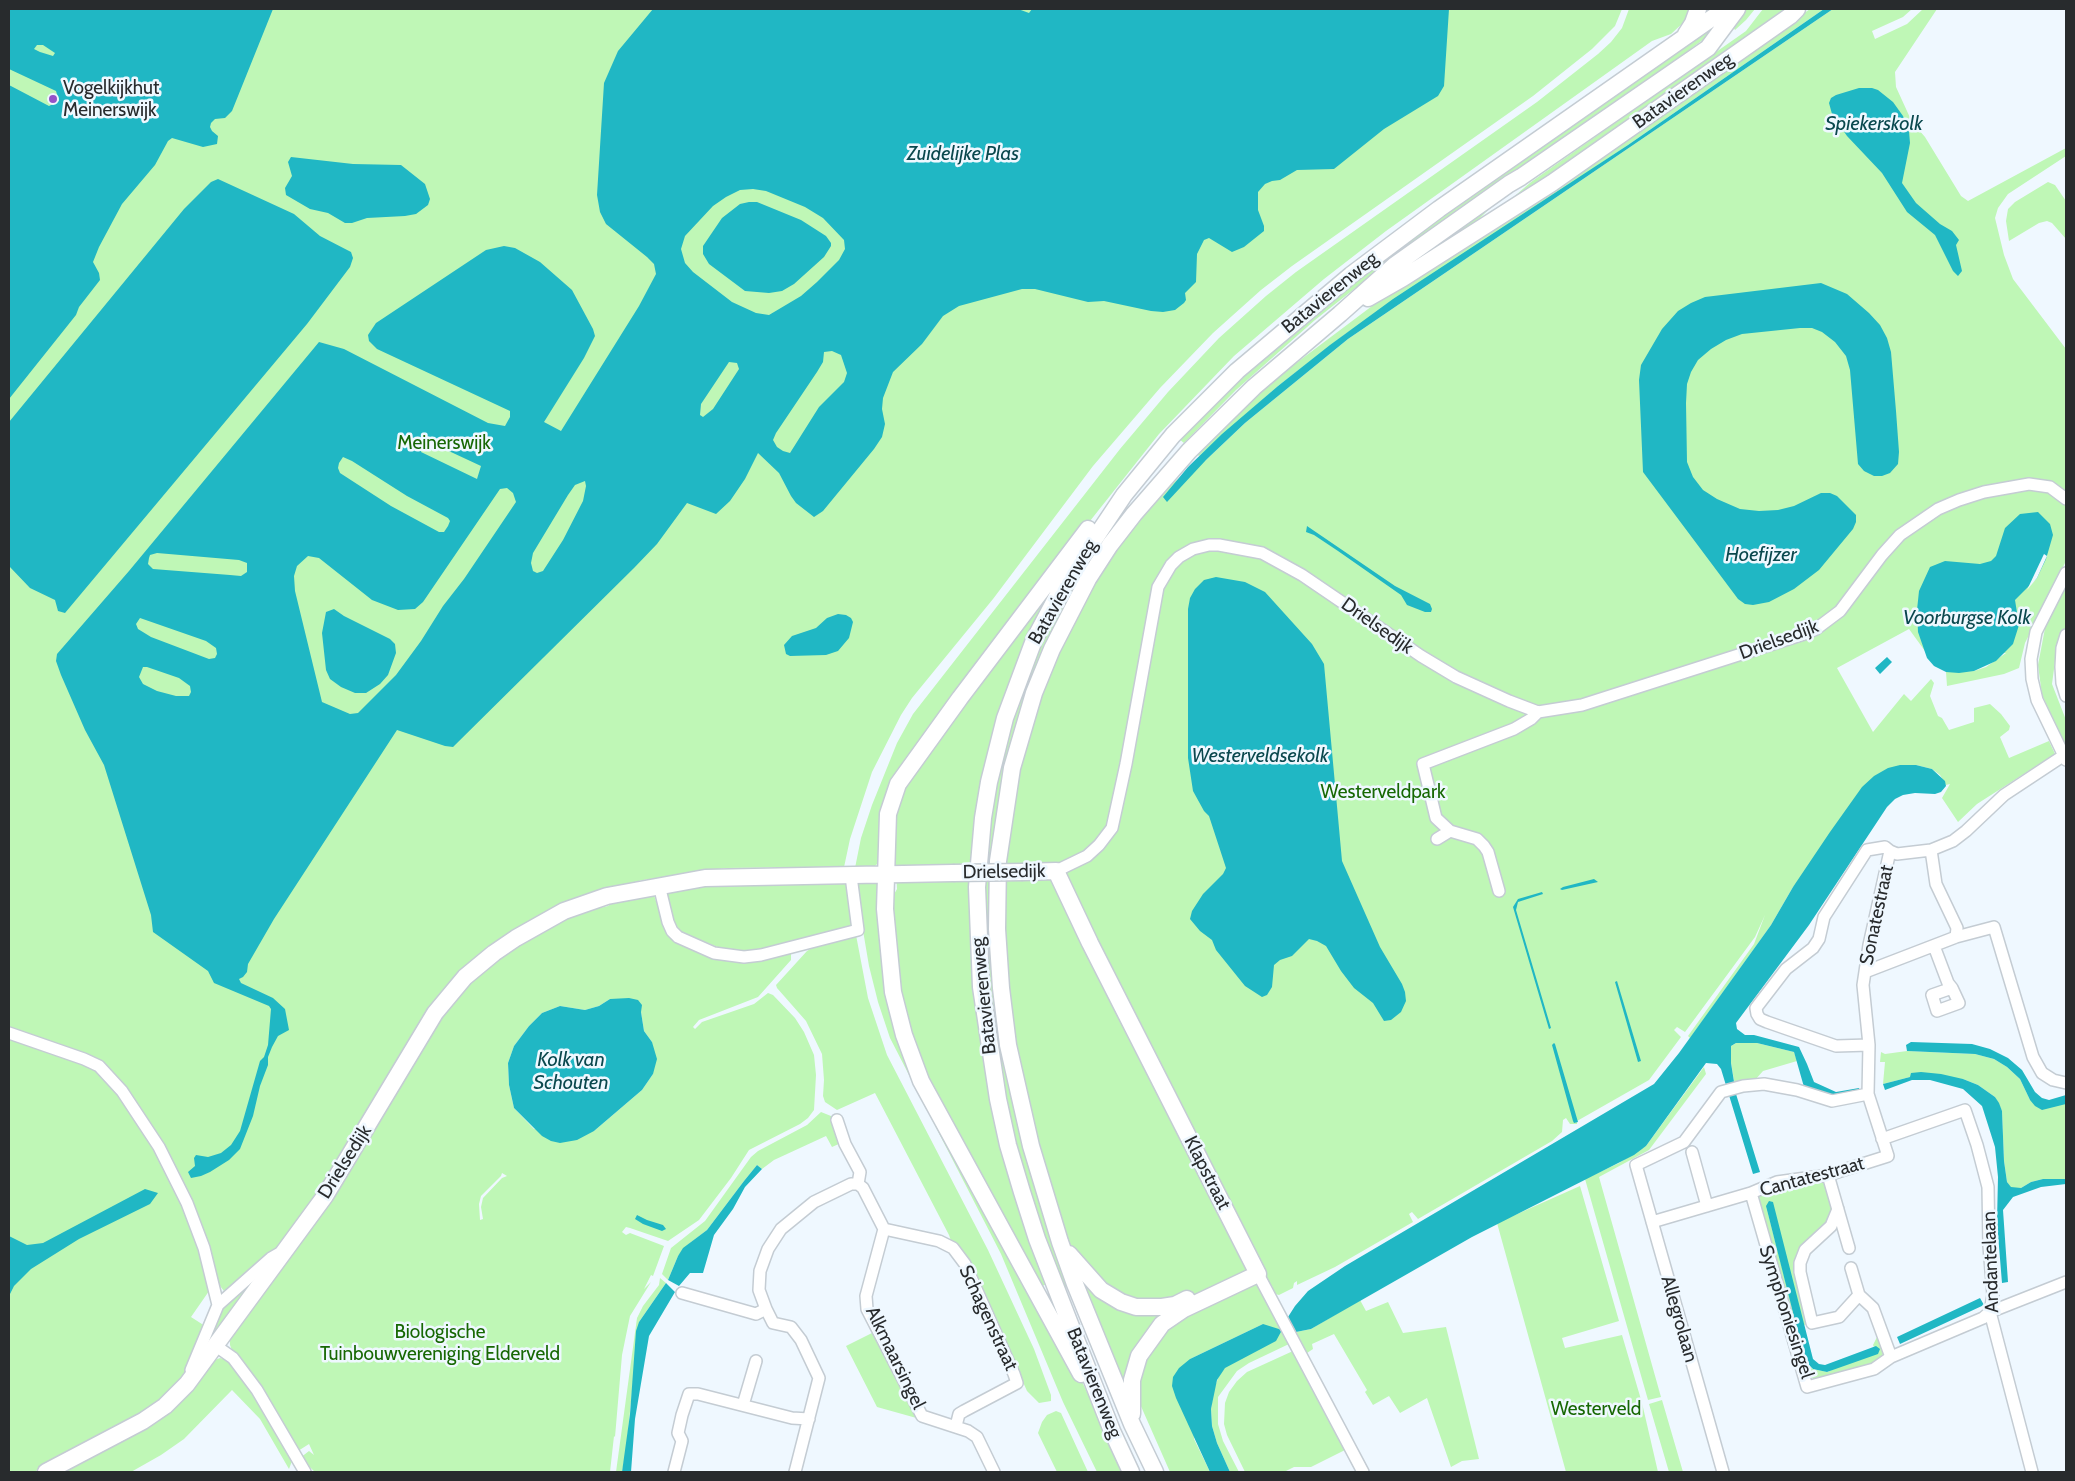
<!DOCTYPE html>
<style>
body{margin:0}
#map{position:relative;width:2075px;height:1481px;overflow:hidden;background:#eff8ff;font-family:Cabin,sans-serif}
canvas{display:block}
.frame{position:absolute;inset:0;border:10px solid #282b2d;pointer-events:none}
</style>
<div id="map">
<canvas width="2075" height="1481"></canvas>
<div class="frame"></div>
</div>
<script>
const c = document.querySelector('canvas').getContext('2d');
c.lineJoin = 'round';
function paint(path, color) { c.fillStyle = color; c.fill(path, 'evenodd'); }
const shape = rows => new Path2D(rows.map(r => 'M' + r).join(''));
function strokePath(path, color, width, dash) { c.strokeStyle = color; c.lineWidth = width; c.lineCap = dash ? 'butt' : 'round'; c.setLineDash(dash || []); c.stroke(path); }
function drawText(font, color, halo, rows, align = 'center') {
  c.font = font + ' Cabin,sans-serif'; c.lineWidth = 5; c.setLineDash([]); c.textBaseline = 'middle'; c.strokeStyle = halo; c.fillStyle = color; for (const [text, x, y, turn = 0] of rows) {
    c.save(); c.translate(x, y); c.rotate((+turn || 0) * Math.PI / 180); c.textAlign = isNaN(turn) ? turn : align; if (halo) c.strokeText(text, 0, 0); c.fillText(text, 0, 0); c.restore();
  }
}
paint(shape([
 [9,9,1622,9,1615,26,1592,49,1533,96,1292,266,1261,290,1213,333,1160,388,1093,466,993,599,912,698,901,715,872,772,850,839,843,872,817,867,725,868,643,880,610,888,486,951,281,1244,236,1287,224,1291,216,1281,191,1317,205,1326,180,1382,172,1391,117,1430,34,1472,9,1472],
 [1629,9,1690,9,1684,22,1671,34,1652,41,1386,231,1324,279,1234,356,1159,434,1090,521,916,752,881,860,872,869,855,868,861,838,872,805,897,743,913,714,1120,449,1168,392,1219,338,1266,296,1296,272,1537,102,1598,54,1611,42,1622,28],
 [1744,9,1755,9,1746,20,1735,30,1733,27],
 [1763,9,1791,9,1527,193,1509,201,1531,182,1746,31],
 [1810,9,1824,9,1628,145,1344,335,1278,386,1199,456,1196,453,1271,382,1392,291,1557,186],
 [1833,9,1912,9,1903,17,1872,31,1875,39,1907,24,1923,9,1937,9,1895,72,1896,87,1912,122,1925,137,1961,196,1968,201,2066,148,2066,156,2008,194,1998,208,1995,218,2004,255,2013,279,2066,349,2066,561,2025,643,2019,668,2004,674,1947,686,1946,672,1974,671,1986,667,2006,653,1930,658,1909,629,1837,668,1873,732,1904,694,1911,701,1931,679,1934,683,1930,696,1938,716,1942,718,1949,730,1974,722,1974,708,1990,704,2001,714,2010,726,2009,730,2000,737,2009,758,2049,741,2055,754,1977,804,1958,822,1942,798,1950,784,1946,785,1940,775,1932,769,1916,765,1793,887,1771,925,1690,1038,1688,1036,1754,944,1765,915,1755,937,1685,1032,1677,1027,1674,1030,1681,1037,1649,1080,1577,1121,1577,1124,1570,1124,1566,1118,1563,1120,1562,1132,1552,1141,1418,1219,1412,1212,1409,1214,1413,1222,1335,1267,1297,1285,1297,1281,1294,1283,1293,1288,1279,1295,1275,1294,1272,1286,1252,1271,1164,1317,1128,1396,1087,1291,1048,1283,1039,1288,929,1085,904,1012,893,950,893,896,897,889,894,832,898,795,965,699,1085,543,1206,460,1245,423,1348,339],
 [1719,20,1721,22,1704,39,1673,62,1421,239,1353,290,1315,320,1236,390,1184,443,1179,439,1255,363,1396,248],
 [2048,182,2055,185,2066,201,2066,239,2052,223,2047,221,2039,223,2009,241,2006,221,2008,209,2015,202],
 [1490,206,1490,208,1476,222,1396,276,1395,272],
 [2066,583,2066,625,2056,654,2052,684,2066,720,2066,746,2042,695,2038,665,2046,623],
 [844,881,847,888,853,923,848,929,752,951,725,950,683,933,673,922,667,903,668,892,680,885],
 [875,881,881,886,898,1027,1067,1351,1126,1472,1097,1472,1063,1402,1001,1254,890,1038,878,1002,869,966,856,889,857,882],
 [654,895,667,934,672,939,699,952,791,953,791,960,758,997,699,1020,693,1027,695,1029,702,1022,754,1004,768,993,773,995,795,1018,804,1032,814,1055,816,1075,814,1110,808,1118,800,1124,749,1150,731,1178,699,1220,668,1241,630,1228,626,1227,622,1232,626,1235,630,1233,664,1246,653,1276,651,1275,644,1289,651,1282,630,1316,622,1355,615,1437,614,1436,610,1472,315,1472,300,1458,309,1451,314,1455,309,1444,298,1451,233,1353,230,1345,230,1337,433,1022,464,984,548,923,595,907,600,908,608,906,618,898],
 [610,999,641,1012,644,1031,652,1042,653,1074,642,1090,594,1131,534,1129,514,1108,509,1085,508,1063,514,1046,529,1026,542,1013,560,1006,585,1010,599,1006],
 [502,1173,507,1176,502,1178,483,1198,481,1207,483,1219,480,1220,479,1204,481,1196,501,1176],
 [856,935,868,998,887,1055,988,1250,1034,1349,1051,1395,1051,1401,1039,1403,1027,1391,987,1301,952,1244,949,1235,875,1093,837,1110,825,1102,823,1096,824,1080,822,1054,806,1021,777,988,776,985,807,951,817,945],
 [1736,1043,1757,1043,1794,1052,1797,1061,1763,1071,1755,1080,1735,1086,1731,1063,1731,1046],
 [1907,1051,1975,1054,1994,1059,2007,1067,2020,1079,2030,1100,2066,1104,2066,1179,2043,1179,2031,1182,2021,1188,2011,1188,2007,1182,2004,1161,2002,1111,1995,1097,1978,1085,1963,1079,1910,1077,1883,1084,1885,1062,1880,1062,1881,1052,1885,1054],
 [1704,1067,1706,1074,1649,1150,1599,1177,1661,1397,1648,1400,1585,1179,1619,1163,1646,1146],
 [821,1112,831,1116,842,1139,841,1143,832,1147,826,1136,774,1160,762,1169,757,1165,744,1181,707,1230,690,1243,678,1256,668,1280,662,1274,671,1248,705,1221,751,1157,758,1151,807,1125],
 [1807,1181,1826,1181,1832,1206,1828,1220,1823,1231,1804,1249,1810,1323,1804,1325,1766,1206,1806,1360,1812,1369,1828,1372,1876,1346,1874,1347,1873,1345,1878,1335,1883,1354,1881,1358,1869,1366,1819,1379,1812,1378,1806,1374,1757,1199,1758,1196,1774,1187],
 [1580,1186,1619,1321,1562,1338,1565,1348,1622,1335,1642,1403,1658,1472,1566,1472,1497,1223],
 [266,1266,198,1362,223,1307],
 [660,1278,666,1283,639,1322,626,1451,622,1472,616,1472,637,1318,643,1306,659,1285],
 [1252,1282,1260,1288,1289,1344,1249,1363,1237,1371,1218,1397,1218,1424,1223,1441,1239,1472,1230,1472,1217,1443,1212,1426,1211,1409,1214,1389,1220,1373,1263,1324,1190,1359,1194,1439,1210,1472,1170,1472,1136,1395,1140,1366,1159,1332],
 [1360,1300,1366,1311,1388,1302,1403,1333,1446,1327,1479,1459,1462,1461,1451,1467,1427,1398,1400,1413,1389,1396,1373,1405,1365,1392,1367,1390,1334,1334,1312,1344,1313,1349,1307,1353,1296,1332,1311,1329],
 [876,1331,920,1419,877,1407,846,1346],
 [1293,1351,1345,1450,1311,1467,1294,1467,1284,1472,1245,1472,1227,1435,1224,1424,1225,1403,1229,1392,1237,1381,1247,1372],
 [220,1358,231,1361,249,1384,292,1461,289,1469,260,1419,232,1390,184,1439,161,1455,131,1472,56,1472,124,1438,215,1360],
 [1662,1400,1683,1472,1669,1472,1649,1404],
 [1056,1411,1061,1413,1088,1472,1057,1472,1038,1433,1042,1422,1047,1415]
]), '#bff7b6');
paint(shape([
 [9,9,273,9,232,111,225,118,215,119,211,123,210,127,212,131,218,136,217,144,203,147,172,138,168,141,155,165,122,204,99,247,93,262,99,273,100,280,79,307,76,315,9,399,9,85,49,106,59,101,56,91,9,69],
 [37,45,43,45,55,53,53,56,40,52,34,49],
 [653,9,1018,9,1029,13,1032,9,1449,9,1444,86,1438,96,1384,129,1334,169,1297,170,1280,180,1272,181,1265,184,1258,192,1258,210,1264,226,1264,231,1244,247,1232,252,1209,238,1204,240,1197,254,1196,282,1185,293,1186,300,1184,303,1175,310,1163,312,1151,311,1104,301,1088,302,1035,289,1022,289,959,306,943,316,922,344,893,372,883,398,882,409,885,424,882,437,874,449,823,511,814,517,796,503,791,496,779,473,758,453,745,479,730,501,716,514,687,503,657,544,634,568,453,747,445,746,397,730,274,919,248,964,247,972,243,977,239,979,241,983,273,998,285,1009,289,1030,278,1036,272,1047,268,1057,268,1065,260,1086,253,1116,240,1149,229,1160,210,1172,201,1176,191,1178,188,1172,195,1166,194,1158,196,1155,208,1157,221,1153,231,1145,240,1131,260,1061,264,1057,268,1045,271,1009,269,1006,214,983,208,971,153,932,151,915,104,765,85,730,61,675,56,661,57,654,129,571,319,342,344,349,488,423,505,426,510,417,510,411,377,349,369,341,368,335,376,323,486,250,504,246,515,248,540,262,572,290,593,329,595,336,584,358,544,422,561,431,639,306,656,274,654,264,647,257,606,224,600,212,597,195,604,83,618,51],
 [753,189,766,191,805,207,823,218,844,240,845,249,839,260,817,282,801,296,769,315,756,313,732,302,693,272,685,263,681,249,685,236,713,206,726,197,740,190],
 [832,351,841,355,847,373,844,382,819,407,790,453,783,451,777,447,773,440,776,433,817,372,823,362,824,352],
 [729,362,737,363,739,369,713,409,703,417,700,415,701,404],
 [423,439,481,466,477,479,421,452],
 [343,457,352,461,407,496,448,518,450,521,448,526,444,532,439,532,391,506,340,473,338,468,339,463],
 [585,481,586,486,583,501,563,540,543,571,537,573,533,571,531,563,533,553,568,495,575,485],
 [507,488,513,493,516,502,464,579,443,606,421,641,396,675,358,713,350,714,322,702,295,591,294,576,297,566,308,556,319,558,372,600,398,610,415,609,423,602,500,489],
 [157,553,239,560,247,563,247,572,241,576,230,575,153,569,148,564,149,558,150,555],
 [140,618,206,641,216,648,217,654,215,658,209,659,151,637,138,629,136,624],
 [143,667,147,667,179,678,190,686,191,692,189,696,176,696,157,691,143,684,139,677],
 [1824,9,1833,9,1348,339,1245,423,1206,460,1167,502,1163,497,1188,467,1222,434,1278,386,1330,345,1393,299,1628,145],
 [1859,88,1872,88,1878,90,1893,102,1903,116,1909,131,1910,143,1902,183,1916,203,1940,224,1952,231,1959,240,1956,245,1962,271,1958,276,1953,271,1935,235,1907,212,1882,173,1847,136,1832,114,1829,103,1831,98,1836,95],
 [291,157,353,164,401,165,425,184,430,199,428,205,416,214,405,216,367,218,352,223,345,223,328,213,310,209,286,195,285,188,292,176,288,162],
 [218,179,294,214,320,236,351,252,353,258,350,267,307,324,65,613,58,611,55,600,30,588,9,566,9,422,184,209,211,182],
 [749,202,757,202,801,220,826,236,831,243,831,246,824,257,794,284,782,291,769,293,745,291,709,264,703,254,703,246,722,218,740,204],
 [1821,283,1847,294,1869,313,1880,325,1887,338,1891,352,1896,411,1899,452,1898,464,1890,473,1882,476,1874,476,1864,471,1858,464,1850,370,1846,356,1835,342,1822,332,1812,328,1800,328,1742,334,1726,340,1711,349,1698,360,1691,372,1687,384,1686,403,1687,462,1693,477,1703,490,1717,499,1740,509,1759,511,1778,510,1794,506,1821,493,1830,493,1837,496,1856,515,1856,522,1853,529,1819,570,1794,589,1769,602,1753,605,1745,604,1738,599,1643,472,1639,380,1641,365,1662,329,1678,311,1691,303,1705,297],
 [2038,512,2050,524,2053,535,2046,559,2037,578,2015,600,2019,625,2013,644,1996,661,1974,671,1959,673,1946,672,1934,666,1927,658,1918,632,1917,610,1919,591,1930,567,1945,561,1980,564,1991,561,1996,556,2005,528,2020,514],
 [1307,526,1395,586,1430,604,1432,609,1431,612,1425,612,1407,605,1401,595,1338,551,1314,535,1306,532],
 [1216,577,1245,582,1265,592,1312,644,1324,664,1342,861,1380,947,1402,984,1405,992,1406,1001,1401,1012,1391,1020,1384,1021,1373,1003,1354,988,1341,971,1326,946,1317,941,1309,939,1292,956,1280,960,1274,965,1272,987,1267,995,1262,997,1245,986,1216,950,1212,940,1200,931,1190,919,1192,911,1203,894,1223,874,1226,868,1209,816,1204,811,1193,791,1188,758,1188,609,1190,598,1195,589,1204,580],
 [334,609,344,616,390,639,395,644,396,653,388,675,380,684,366,693,355,693,341,687,330,679,326,670,322,633,326,612],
 [838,614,846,615,851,618,853,622,849,638,838,651,826,655,790,656,786,654,784,645,792,636,816,628,827,618],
 [1887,657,1892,662,1880,674,1875,668],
 [1900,765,1916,765,1932,769,1945,781,1946,786,1941,792,1935,794,1915,793,1903,795,1895,799,1887,807,1809,925,1736,1023,1737,1029,1745,1035,1754,1035,1799,1047,1807,1064,1814,1082,1836,1092,1859,1088,1860,1093,1831,1097,1804,1087,1794,1052,1757,1043,1736,1043,1731,1046,1731,1063,1736,1094,1760,1172,1753,1174,1721,1069,1717,1064,1706,1063,1646,1146,1634,1155,1472,1237,1311,1329,1296,1332,1288,1317,1295,1306,1308,1291,1345,1266,1654,1084,1679,1053,1771,925,1793,887,1830,832,1862,787,1874,776,1888,768],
 [1594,879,1598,882,1562,890,1560,889,1563,887],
 [1542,892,1543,894,1518,902,1516,910,1551,1028,1549,1029,1513,907,1518,899],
 [1617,981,1641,1061,1638,1062,1615,982],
 [629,998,638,1000,642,1005,641,1012,644,1031,652,1042,657,1059,653,1074,642,1090,594,1131,577,1140,560,1143,551,1141,542,1136,514,1108,509,1085,508,1063,514,1046,529,1026,542,1013,560,1006,585,1010,599,1006,610,999],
 [1911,1042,1972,1044,1990,1049,2008,1058,2022,1070,2035,1092,2042,1098,2049,1100,2066,1095,2066,1104,2042,1110,2035,1106,2030,1100,2020,1079,2007,1067,1994,1059,1975,1054,1907,1051,1906,1045],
 [1554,1043,1555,1044,1578,1122,1574,1123,1573,1121,1552,1045],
 [1921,1072,1941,1074,1963,1079,1978,1085,1995,1097,1999,1103,2002,1111,2004,1161,2007,1182,2011,1187,2021,1188,2031,1182,2043,1179,2066,1179,2066,1184,2041,1187,2013,1197,2003,1210,2008,1282,2002,1283,1997,1222,1998,1177,1995,1147,1982,1106,1963,1089,1930,1080,1912,1080,1885,1090,1883,1084,1910,1077,1911,1073],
 [757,1165,762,1169,745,1187,733,1209,714,1235,703,1273,690,1273,679,1286,668,1280,678,1256,683,1248,707,1230,744,1181],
 [145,1189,158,1193,150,1204,79,1239,31,1269,14,1286,9,1296,9,1236,27,1245,43,1243],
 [1769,1201,1773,1202,1813,1359,1819,1364,1825,1365,1876,1346,1880,1349,1878,1354,1827,1372,1813,1369,1809,1365,1803,1352,1766,1206],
 [637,1215,647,1220,663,1225,666,1229,662,1231,643,1224,635,1219],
 [666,1283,675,1292,649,1336,635,1419,631,1472,622,1472,630,1414,636,1331,639,1322],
 [1980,1298,1984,1305,1900,1344,1897,1337],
 [1263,1324,1282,1330,1276,1341,1225,1368,1217,1380,1211,1409,1212,1426,1217,1443,1230,1472,1210,1472,1176,1398,1172,1386,1173,1377,1179,1368,1190,1359]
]), '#20b7c4');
paint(shape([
 [2044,554,2047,556,2037,578,2027,590]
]), '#eff8ff');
const street = shape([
 [2066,573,2036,632,2031,659,2032,679,2037,700,2066,760],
 [2066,635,2062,648,2061,667,2062,683,2066,696],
 [1437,839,1450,831],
 [1931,850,1936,884,1957,928,1956,937],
 [1056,871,1087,856,1099,845,1112,828,1126,764,1158,587,1171,565,1179,557,1193,549,1209,545,1219,545,1262,553,1302,575,1421,656,1456,677,1509,701,1538,712,1582,705,1804,634,1816,629,1840,611,1882,555,1900,535,1938,509,1959,500,1984,492,2029,484,2050,487,2066,499],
 [659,885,668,922,672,931,678,937,714,953,744,957,761,955,858,930,851,876],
 [1499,891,1488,852,1484,846,1477,839,1450,831,1436,818,1423,764,1514,729,1531,719,1538,712],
 [1934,946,1948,983,1952,988,1959,1003,1937,1011,1932,995,1952,988],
 [1865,972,1956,937,1994,927,2033,1057,2042,1073,2053,1080,2066,1083],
 [9,1033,84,1059,99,1066,122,1091,159,1147,187,1203,204,1248,218,1305],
 [1869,1045,1836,1046,1767,1022,1760,1019,1757,1014,1756,1008,1786,969,1813,948,1819,939,1824,917,1867,850,1885,847,1890,851],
 [837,1120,845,1144,860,1172,858,1184],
 [1882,1139,1965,1110,1977,1145,1988,1187,1989,1246,1993,1295,1990,1312,2032,1472],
 [1692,1152,1707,1206],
 [1828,1175,1849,1248],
 [1751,1193,1807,1387,1874,1369,1891,1357,1983,1318,1990,1312,2066,1282],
 [1838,1209,1831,1226,1805,1250,1800,1263,1800,1272,1812,1323,1839,1317,1859,1295],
 [1652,1222,1751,1193,1777,1182,1828,1175,1888,1156,1868,1094,1869,1045,1863,985,1869,945,1890,851,1897,854,1931,850,1953,841,1966,831,2004,795,2066,754],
 [884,1229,939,1241,953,1248,965,1264,1014,1374,1017,1383,964,1411,959,1414,956,1426],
 [1851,1268,1859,1295,1873,1308,1891,1357],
 [1258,1274,1363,1472],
 [682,1293,756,1314,766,1309],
 [216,1346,233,1358,257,1390,305,1472],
 [191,1370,218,1305,271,1258,278,1254],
 [743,1405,756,1361],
 [674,1472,682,1441,678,1433,682,1415,689,1394,698,1394,792,1418,809,1419],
 [795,1472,819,1378,801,1340,791,1327,773,1323,766,1309,759,1290,760,1271,768,1249,781,1229,814,1202,851,1184,858,1184,863,1188,884,1229,866,1296,867,1309,922,1416,968,1431,977,1437,994,1472],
 [1723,1472,1636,1165,1684,1142,1721,1092,1743,1086,1764,1084,1797,1090,1832,1101,1868,1094]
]);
const secondary = shape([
 [1686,34,1693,23,1698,9],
 [1368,298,1403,278,1552,183,1790,16,1797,9],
 [1023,872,1056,871,1090,943,1258,1274,1184,1309,1162,1324,1139,1356,1132,1380,1132,1414],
 [1069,1254,1101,1290,1121,1302,1136,1307,1162,1307,1175,1305,1187,1299],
 [1081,1374,921,1081,904,1035,893,992,885,909,888,814,898,784,960,698,1088,529],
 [46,1472,143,1421,165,1406,187,1384,325,1196,435,1013,465,977,494,953,516,938,564,911,607,896,705,878,953,873],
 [1131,1472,1112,1431,1070,1324,1037,1239,1022,1192,1008,1145,998,1099,981,987,977,887,983,818,989,782,1005,718,1034,640,1061,589,1124,495,1173,435,1237,371,1351,275,1439,209,1725,9],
 [1155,1472,1132,1424,1075,1284,1060,1242,1031,1146,1008,1045,1001,988,997,929,998,861,1012,768,1034,693,1052,649,1088,579,1110,545,1134,514,1189,451,1254,387,1340,314,1395,265,1509,184,1521,177,1708,48,1737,9]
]);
strokePath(street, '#c4ccd3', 14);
strokePath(secondary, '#c4ccd3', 19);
strokePath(street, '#fff', 11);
strokePath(secondary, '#fff', 16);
const secondaryBridge = shape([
 [953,873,1023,872]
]);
strokePath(secondaryBridge, '#c4ccd3', 19, []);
strokePath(secondaryBridge, '#fff', 16);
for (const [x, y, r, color] of [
 [53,99,5,"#9453c8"]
]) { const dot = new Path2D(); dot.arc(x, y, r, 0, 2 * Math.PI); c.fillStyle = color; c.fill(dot); strokePath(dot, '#eff8ff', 2); }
drawText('19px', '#282b2d', '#eff8ff', [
 ["Vogelkijkhut",63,88],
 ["Meinerswijk",63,110]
], 'left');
drawText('19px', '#282b2d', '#eff8ff', [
 ["Batavierenweg",1683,91,-35],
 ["Batavierenweg",1330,293,-39],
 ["Batavierenweg",1063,592,-60],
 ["Drielsedijk",1377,626,35],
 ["Drielsedijk",1779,640,-20],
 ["Drielsedijk",1004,872,-1],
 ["Sonatestraat",1877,915,-78],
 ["Batavierenweg",984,996,-96],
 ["Drielsedijk",345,1162,-58],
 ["Klapstraat",1207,1173,63],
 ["Cantatestraat",1812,1177,-15],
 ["Andantelaan",1991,1262,-92],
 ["Symphoniesingel",1786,1312,72],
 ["Schagenstraat",988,1318,65],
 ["Allegrolaan",1679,1319,74],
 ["Alkmaarsingel",895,1358,64],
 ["Batavierenweg",1094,1383,68]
]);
drawText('19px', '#176804', '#eff8ff', [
 ["Meinerswijk",444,443],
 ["Westerveldpark",1383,792],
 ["Biologische",440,1332],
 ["Tuinbouwvereniging Elderveld",440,1354],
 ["Westerveld",1596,1409]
]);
drawText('italic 20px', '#0a484e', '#eff8ff', [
 ["Spiekerskolk",1874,124],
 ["Zuidelijke Plas",963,154],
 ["Hoefijzer",1761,555],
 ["Voorburgse Kolk",1967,618],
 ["Westerveldsekolk",1260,756],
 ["Kolk van",571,1060],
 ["Schouten",571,1083]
]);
</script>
